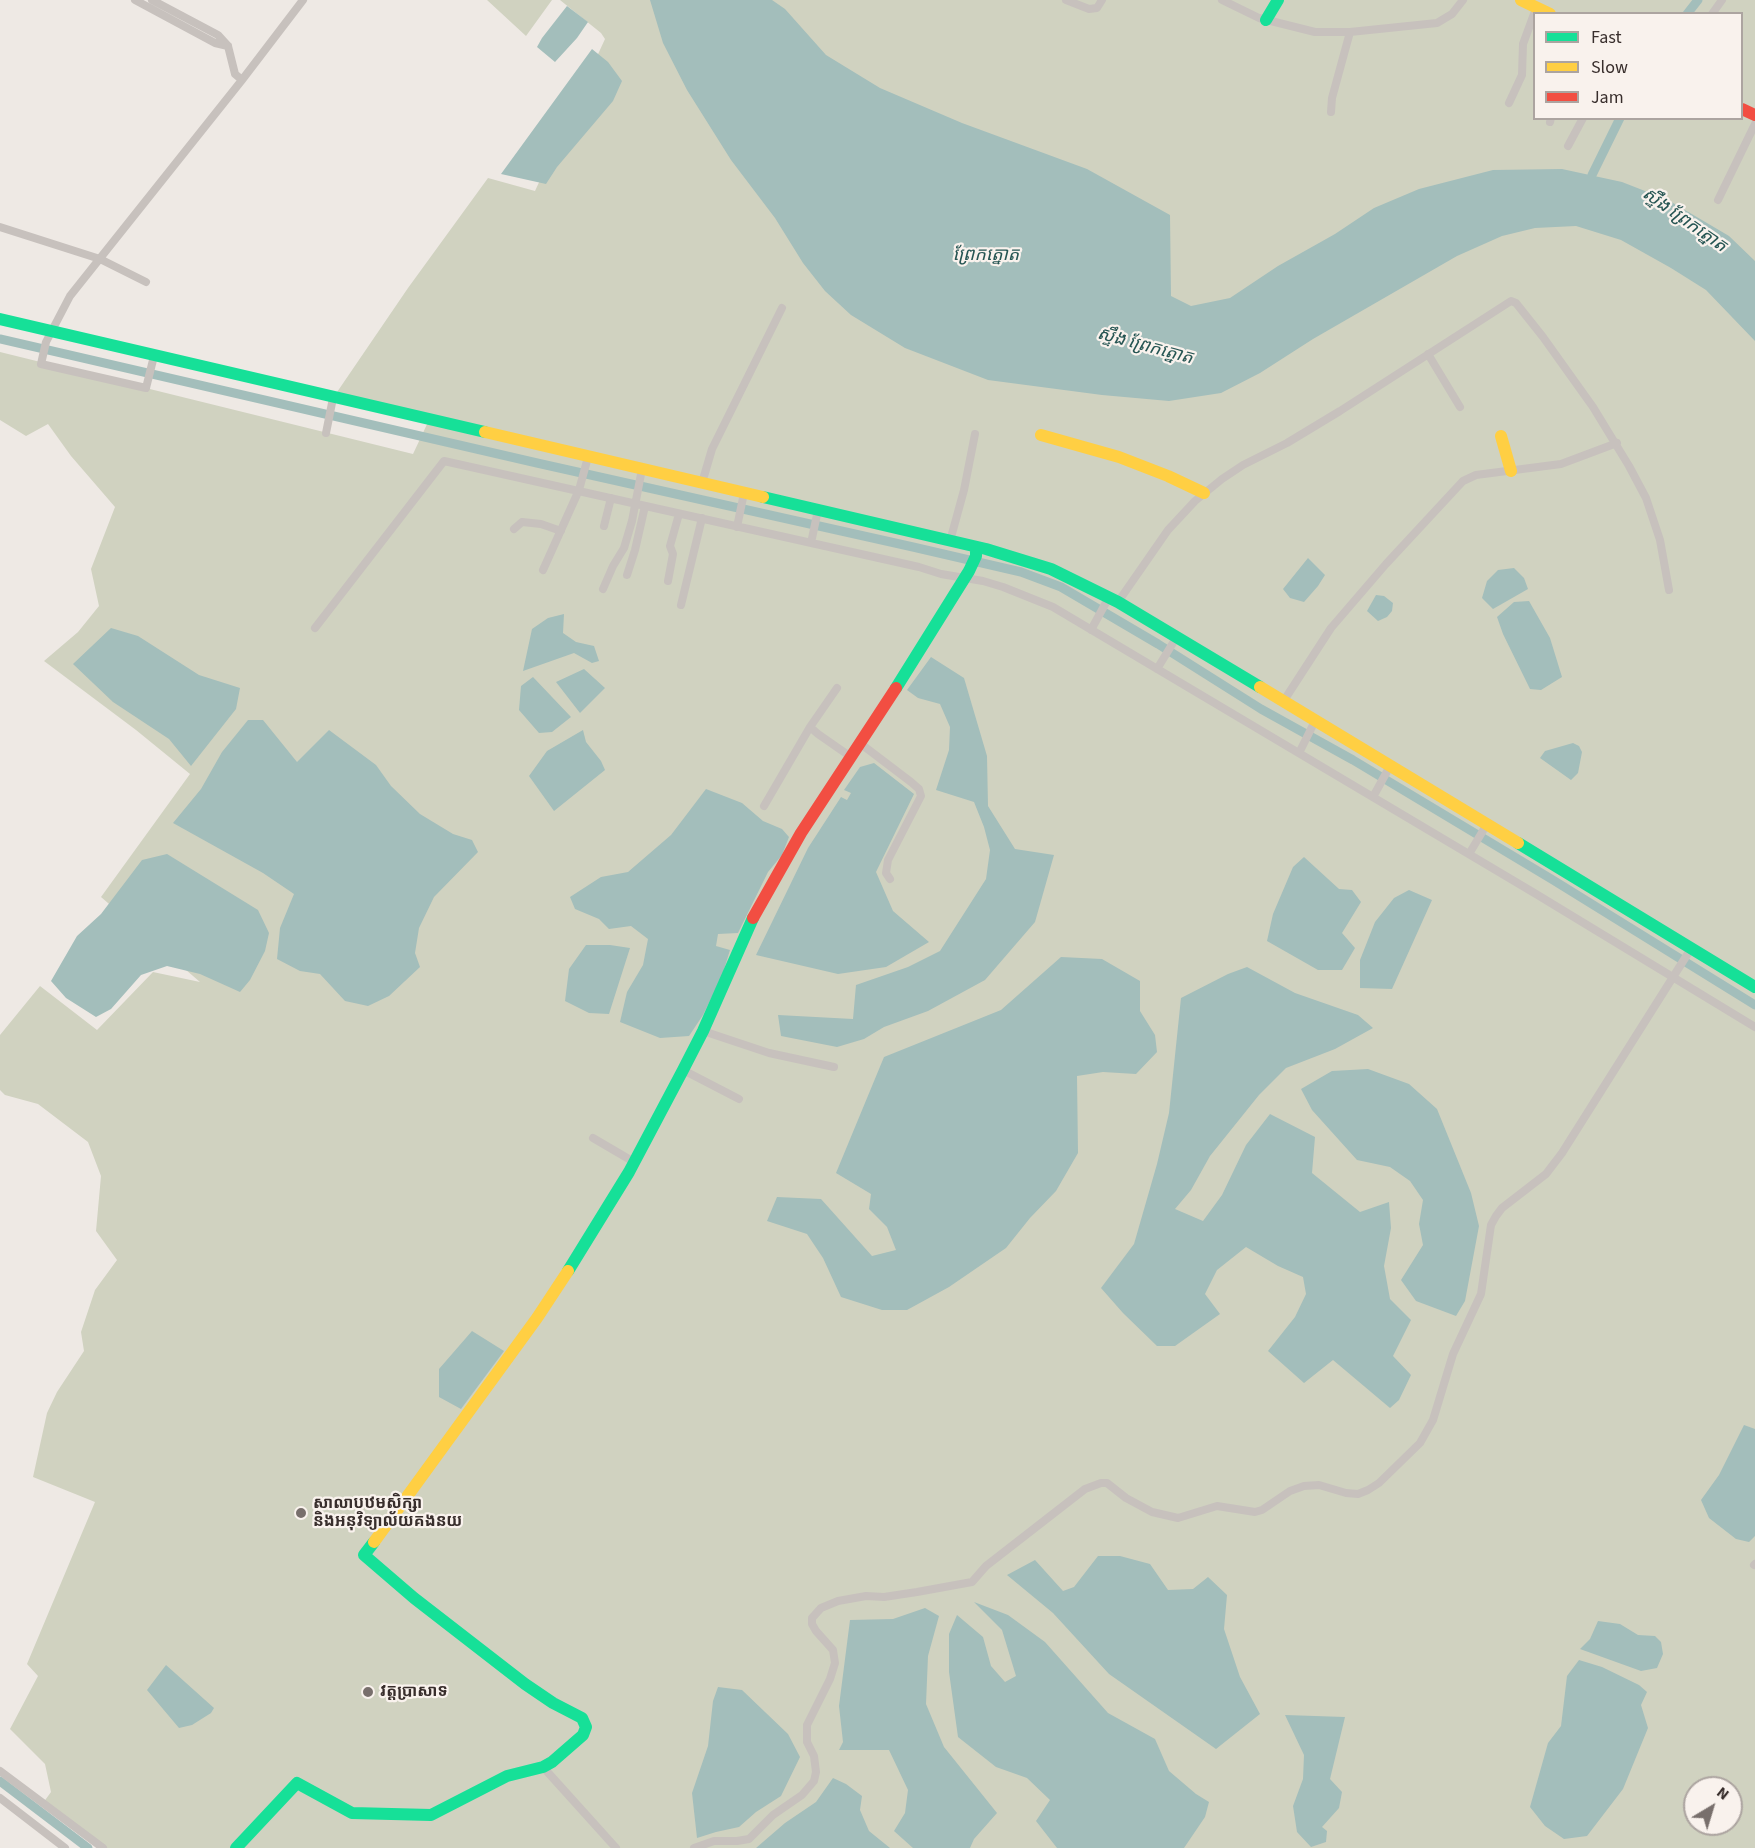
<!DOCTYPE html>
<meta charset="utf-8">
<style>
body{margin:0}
#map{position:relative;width:1755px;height:1848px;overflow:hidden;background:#eee9e4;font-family:"Source Sans 3",sans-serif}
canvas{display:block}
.legend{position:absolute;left:1533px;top:12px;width:210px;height:108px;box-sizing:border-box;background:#f9f2ed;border:2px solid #aca4a0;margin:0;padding:8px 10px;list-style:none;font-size:18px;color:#382e2c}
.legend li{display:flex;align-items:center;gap:12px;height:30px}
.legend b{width:30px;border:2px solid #aca4a0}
.north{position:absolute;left:1683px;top:1776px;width:60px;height:60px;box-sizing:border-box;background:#f9f2ed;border:2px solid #aca4a0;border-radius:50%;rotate:38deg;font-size:16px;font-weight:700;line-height:24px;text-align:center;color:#382e2c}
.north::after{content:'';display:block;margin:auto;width:21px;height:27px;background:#786f6c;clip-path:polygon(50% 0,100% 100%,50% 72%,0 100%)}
</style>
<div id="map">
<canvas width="1755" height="1848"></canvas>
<ul class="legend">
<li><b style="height:8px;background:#16e098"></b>Fast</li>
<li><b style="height:8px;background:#ffcf43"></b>Slow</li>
<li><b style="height:8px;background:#f24e42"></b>Jam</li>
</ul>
<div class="north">N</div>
</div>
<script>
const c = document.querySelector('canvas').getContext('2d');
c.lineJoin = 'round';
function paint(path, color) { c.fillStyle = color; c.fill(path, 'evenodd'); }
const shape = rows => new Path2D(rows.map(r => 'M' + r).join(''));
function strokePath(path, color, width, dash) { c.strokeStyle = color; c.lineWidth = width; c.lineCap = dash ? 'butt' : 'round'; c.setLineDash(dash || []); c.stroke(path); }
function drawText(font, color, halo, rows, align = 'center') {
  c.font = font + ' "Source Sans 3","Noto Sans Khmer",sans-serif'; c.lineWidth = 4.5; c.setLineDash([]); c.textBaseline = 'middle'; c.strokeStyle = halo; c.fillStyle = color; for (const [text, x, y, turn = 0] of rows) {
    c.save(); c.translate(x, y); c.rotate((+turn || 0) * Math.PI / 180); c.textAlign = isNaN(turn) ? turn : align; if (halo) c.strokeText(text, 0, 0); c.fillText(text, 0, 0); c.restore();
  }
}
paint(shape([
 [487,0,552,0,526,36],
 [560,0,1755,0,1755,1848,103,1848,43,1803,51,1792,45,1764,10,1729,38,1676,27,1664,95,1502,33,1477,47,1413,57,1392,84,1351,81,1332,95,1290,117,1260,96,1231,101,1176,88,1142,38,1104,5,1095,0,1090,0,1035,40,986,97,1030,153,972,200,982,101,897,190,774,136,730,44,661,78,632,99,606,91,569,115,507,71,456,48,424,26,436,0,420,0,352,413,454,429,420,333,398,408,288,488,178,535,191,605,39,601,33],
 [1534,14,1742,14,1742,118,1534,118],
 [1695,1788,1731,1788,1731,1824,1695,1824]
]), '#d0d2c0');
paint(shape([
 [650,0,772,0,785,9,826,55,880,88,962,123,1087,169,1170,215,1171,296,1191,306,1230,298,1278,266,1335,234,1374,208,1419,189,1493,170,1562,169,1622,182,1668,200,1729,236,1755,261,1755,341,1706,290,1671,268,1621,240,1576,226,1535,228,1502,236,1457,256,1313,339,1260,373,1221,393,1169,401,1102,395,988,380,905,348,851,315,825,291,803,263,775,218,731,160,687,90,663,43],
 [567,6,588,22,577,38,555,62,537,47,542,38],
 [592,49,608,62,622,81,613,101,557,167,546,184,501,174],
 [1308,558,1325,575,1318,586,1304,602,1290,598,1283,589],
 [1514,568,1524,578,1528,589,1493,609,1482,598,1487,581,1498,570],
 [1376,595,1384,596,1393,603,1392,611,1387,617,1378,621,1367,611],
 [1529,601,1550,638,1562,677,1541,690,1530,689,1503,634,1497,617,1514,602],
 [564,614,563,633,576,642,594,646,599,661,592,663,574,653,523,671,532,629,548,618],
 [111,628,138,636,199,675,240,688,236,709,191,766,169,739,113,702,73,664],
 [931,657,964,678,987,756,988,806,1015,849,1054,855,1035,922,985,980,928,1011,884,1027,864,1039,837,1047,781,1036,778,1015,853,1019,856,985,908,967,940,951,986,879,990,850,984,827,974,802,936,790,949,750,950,727,940,704,918,698,907,690],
 [584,669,605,688,580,713,556,682],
 [533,677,571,717,552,732,539,733,519,710,521,686],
 [248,720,263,720,297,762,329,730,376,765,391,786,420,814,453,834,472,840,478,852,434,897,419,928,415,953,420,967,389,996,368,1006,345,1001,320,974,300,971,277,959,280,928,294,894,263,873,173,823,201,789,222,752],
 [583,730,586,742,601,761,605,770,554,811,529,776,547,751],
 [1573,743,1579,746,1582,752,1578,773,1571,780,1540,758,1545,751],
 [874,763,914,794,876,872,893,911,929,942,886,967,838,974,756,955,808,848,841,797,847,800,851,793,844,790,860,767],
 [706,789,742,803,763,821,782,829,789,837,782,855,768,872,738,933,718,934,716,946,730,950,722,976,703,1015,689,1036,660,1038,620,1022,627,992,643,965,648,939,631,926,609,929,599,919,575,909,570,897,601,877,628,872,671,835],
 [167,854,258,910,269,933,265,951,250,980,240,992,200,974,167,966,141,975,111,1009,96,1017,66,998,51,981,77,936,101,914,142,860],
 [1304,857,1339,889,1352,890,1361,902,1342,933,1355,948,1342,970,1318,970,1267,941,1273,914,1293,867],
 [1409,890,1432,900,1392,989,1360,988,1360,960,1375,922,1394,898],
 [586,945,610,945,630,948,609,1014,589,1013,565,1001,569,969],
 [1061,957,1102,959,1140,981,1140,1011,1155,1035,1157,1052,1136,1074,1103,1072,1077,1076,1078,1153,1056,1191,1030,1218,1006,1248,949,1287,907,1310,882,1310,841,1297,823,1258,807,1234,767,1221,777,1197,821,1199,872,1256,896,1250,887,1227,869,1209,871,1194,836,1173,884,1057,1001,1010],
 [1247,967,1295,993,1358,1015,1373,1028,1335,1049,1286,1068,1259,1095,1210,1156,1191,1190,1175,1209,1203,1221,1222,1195,1246,1145,1270,1114,1315,1137,1312,1173,1360,1212,1389,1202,1391,1228,1384,1266,1390,1299,1411,1320,1393,1356,1411,1375,1399,1400,1390,1408,1333,1360,1304,1383,1268,1351,1295,1317,1306,1294,1303,1277,1278,1266,1246,1247,1217,1270,1205,1294,1220,1314,1175,1346,1157,1346,1123,1313,1101,1288,1134,1244,1157,1164,1169,1113,1181,998,1228,974],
 [1368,1069,1409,1084,1437,1109,1471,1193,1479,1226,1465,1301,1456,1316,1416,1301,1401,1280,1423,1245,1419,1224,1423,1200,1410,1181,1390,1167,1357,1160,1312,1110,1301,1089,1332,1071],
 [472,1331,504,1351,461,1409,439,1397,439,1369],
 [1744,1425,1755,1429,1755,1536,1749,1542,1736,1539,1709,1518,1701,1500,1719,1475],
 [1098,1556,1120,1556,1150,1564,1168,1590,1193,1589,1208,1577,1227,1595,1224,1629,1240,1677,1260,1714,1216,1749,1109,1674,1053,1613,1007,1575,1035,1560,1063,1591,1074,1587],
 [974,1602,1008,1615,1045,1642,1108,1713,1155,1739,1169,1771,1196,1794,1209,1802,1205,1817,1184,1848,1057,1848,1036,1821,1050,1800,1027,1778,996,1767,958,1737,949,1672,949,1634,957,1615,983,1637,991,1666,1005,1682,1016,1676,1002,1630],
 [925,1608,939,1616,928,1656,926,1704,944,1747,997,1813,974,1839,970,1848,913,1848,894,1831,905,1813,908,1790,889,1750,839,1750,843,1742,839,1706,850,1620,893,1619],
 [1598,1621,1620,1624,1638,1635,1655,1636,1661,1642,1663,1654,1657,1668,1641,1671,1580,1649,1590,1639],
 [1579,1660,1602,1667,1639,1685,1647,1692,1641,1705,1648,1728,1623,1789,1587,1836,1564,1839,1545,1826,1530,1807,1548,1743,1561,1726,1567,1676],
 [166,1665,214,1708,211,1713,192,1725,179,1728,147,1690],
 [718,1687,742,1690,788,1734,800,1757,781,1796,756,1812,739,1827,716,1832,697,1838,692,1793,708,1746,713,1701],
 [1285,1715,1345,1717,1330,1779,1342,1792,1339,1808,1322,1827,1327,1831,1326,1842,1311,1847,1297,1832,1293,1806,1303,1779,1304,1755],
 [833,1778,846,1784,862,1796,860,1810,869,1831,890,1848,756,1848,785,1823,816,1802]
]), '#a3bebb');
strokePath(shape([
 [1687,14,1698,0],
 [1592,175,1620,118],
 [0,339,537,463,913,547,1021,572,1061,587,1158,644,1261,709,1353,760,1553,880,1755,1005],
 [0,1781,88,1848]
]), '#a3bebb', 9);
strokePath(shape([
 [135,0,215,43,228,46],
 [152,0,218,35,228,46,235,74,242,80],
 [1066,0,1089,9,1097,8,1102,0],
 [1222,0,1259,18,1315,32,1350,32,1437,23,1452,14,1463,0],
 [1712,14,1722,0],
 [1509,103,1522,75,1523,44,1534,14],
 [1331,112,1332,98,1350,32],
 [1550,122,1551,118],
 [1568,146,1583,118],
 [1718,200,1755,124],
 [0,227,100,259,146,282],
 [1428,354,1460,407],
 [154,356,146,388,41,364,46,342,70,296,242,80,303,0],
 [326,433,333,398],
 [702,483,712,449,782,308],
 [604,526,611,498],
 [737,527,744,493],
 [514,529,522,522,541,524,561,531],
 [950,541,964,490,975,434],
 [811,543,818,510],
 [543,570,579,490,588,457],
 [627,575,635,550,645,506],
 [668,581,673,554,670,546,679,514],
 [603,589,613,566,624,548,632,521,642,469],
 [1118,602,1168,530,1195,501,1222,479,1243,465,1287,443,1340,411,1511,301,1516,303,1543,337,1593,407,1629,466,1646,498,1660,540,1669,590],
 [681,605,702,518],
 [315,628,444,461,919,567,941,574,983,581,1003,587,1053,607,1536,894,1755,1027],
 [1091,630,1109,597],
 [1157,669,1176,638],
 [1283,702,1331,628,1386,564,1463,481,1476,475,1561,464,1617,443],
 [810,727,837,688],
 [861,744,911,782,919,789,921,796,888,860,886,873,890,879],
 [1299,753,1315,721],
 [1373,797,1390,766],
 [764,806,810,727,818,734,851,757],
 [1469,854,1487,824],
 [703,1031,769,1053,834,1067],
 [683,1070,739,1099],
 [593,1138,634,1162],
 [1754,1565,1755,1564],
 [543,1767,616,1848],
 [0,1771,103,1848],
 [0,1798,65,1848],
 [694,1848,714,1841,737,1841,749,1839,773,1815,802,1795,814,1781,816,1772,814,1756,807,1742,807,1725,830,1679,835,1663,833,1650,816,1631,812,1624,812,1618,821,1608,838,1601,866,1596,884,1597,917,1592,972,1582,986,1566,1085,1489,1101,1483,1107,1483,1126,1498,1152,1512,1178,1518,1217,1506,1255,1512,1262,1510,1290,1491,1304,1486,1319,1485,1346,1493,1358,1494,1368,1490,1379,1483,1420,1443,1433,1420,1453,1354,1481,1294,1491,1225,1496,1216,1502,1208,1546,1174,1562,1153,1692,947]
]), '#c7c1bd', 8);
strokePath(shape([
 [1266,20,1278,0],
 [0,319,485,432],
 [763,497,986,549,1051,569,1118,602,1260,687],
 [896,688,969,571,976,556,976,547],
 [1518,843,1755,987],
 [568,1271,629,1172,683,1070,703,1031,753,918],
 [236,1848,297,1783,352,1813,431,1815,507,1776,543,1767,552,1762,583,1735,586,1727,582,1718,553,1703,525,1684,414,1598,364,1555,374,1542]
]), '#16e098', 12);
strokePath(shape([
 [1521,0,1550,14],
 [485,432,763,497],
 [1041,435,1119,457,1168,476,1204,493],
 [1501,436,1511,471],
 [1260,687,1518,843],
 [374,1542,537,1318,568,1271]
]), '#ffcf43', 12);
strokePath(shape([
 [1742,109,1755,115],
 [753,918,801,833,896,688]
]), '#f24e42', 12);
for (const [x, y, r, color] of [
 [301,1513,6,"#786f6c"],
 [368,1692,6,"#786f6c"]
]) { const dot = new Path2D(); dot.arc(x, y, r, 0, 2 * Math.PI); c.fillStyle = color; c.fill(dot); strokePath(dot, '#f9f2ed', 2); }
drawText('bold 16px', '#382e2c', '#f9f2ed', [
 ["សាលាបឋមសិក្សា",313,1504],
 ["និងអនុវិទ្យាល័យគងនយ",313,1522],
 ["វត្តប្រាសាទ",380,1692]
], 'left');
drawText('italic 18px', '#265553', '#f9f2ed', [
 ["ស្ទឹង ព្រែកត្នោត",1684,221,35],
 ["ព្រែកត្នោត",986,256],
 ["ស្ទឹង ព្រែកត្នោត",1145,347,15]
]);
</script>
